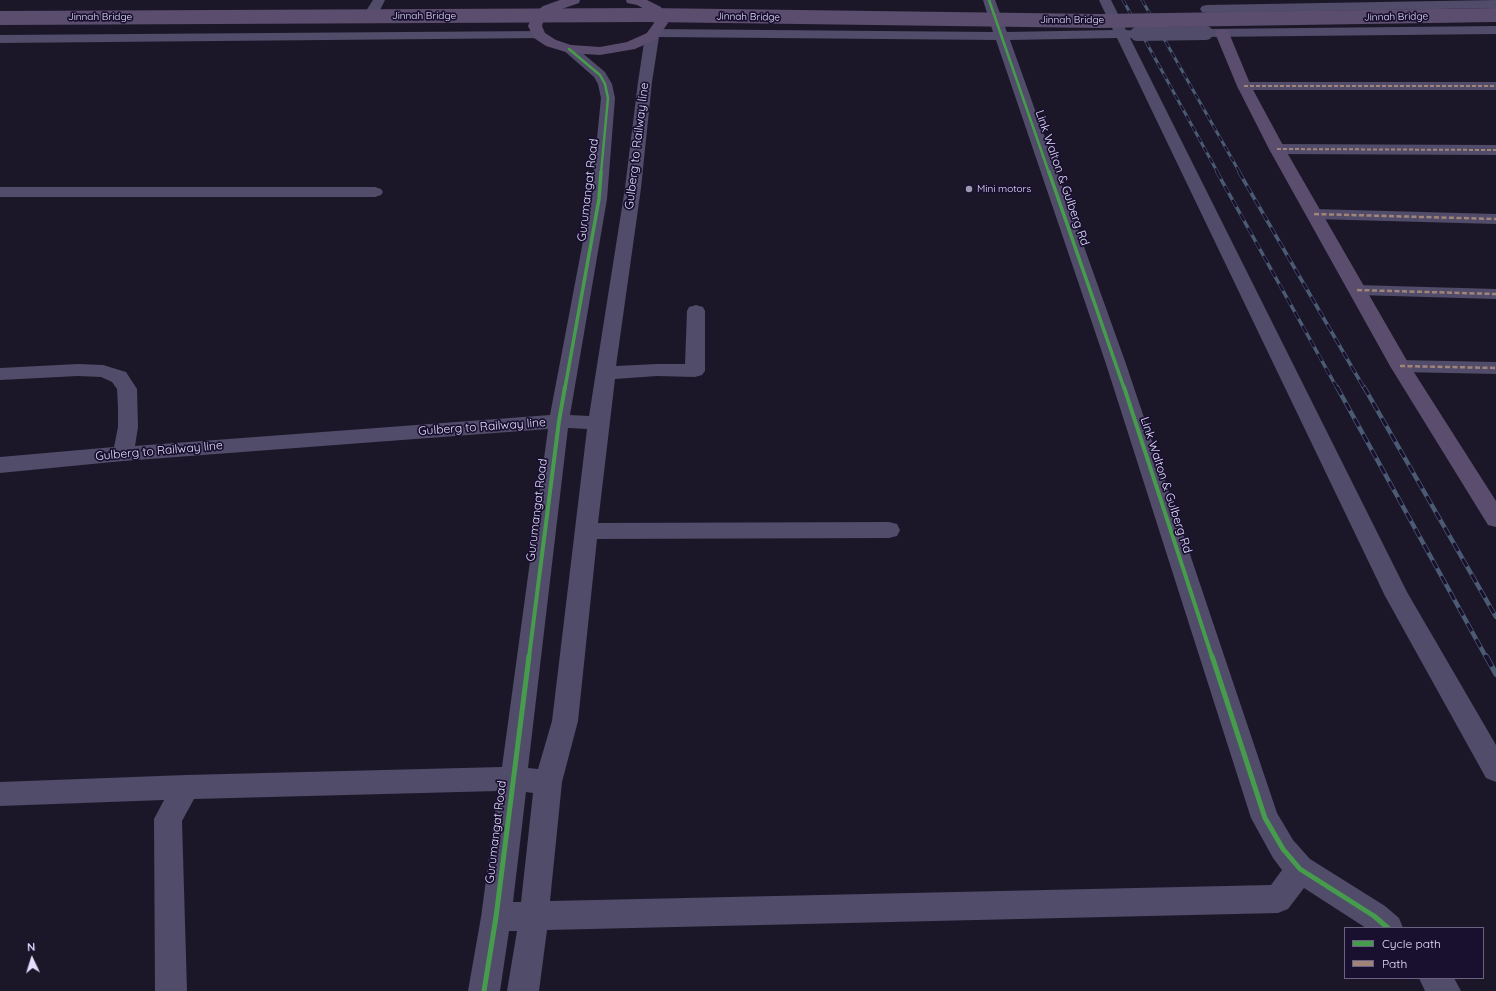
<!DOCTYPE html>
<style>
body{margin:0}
#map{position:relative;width:1496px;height:991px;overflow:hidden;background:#1c1728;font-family:Quicksand,sans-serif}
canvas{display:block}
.legend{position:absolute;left:1344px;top:927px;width:140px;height:52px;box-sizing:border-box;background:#19102f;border:1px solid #6b6282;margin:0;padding:5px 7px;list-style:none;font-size:12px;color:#e5deff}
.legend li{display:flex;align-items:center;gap:8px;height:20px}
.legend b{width:20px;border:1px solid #6b6282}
.north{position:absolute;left:12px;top:939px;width:40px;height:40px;-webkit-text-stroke:3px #19102f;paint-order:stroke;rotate:356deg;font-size:11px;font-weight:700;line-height:16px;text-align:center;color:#e5deff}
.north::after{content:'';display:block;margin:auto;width:14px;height:18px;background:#e5deff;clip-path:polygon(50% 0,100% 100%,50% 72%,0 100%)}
</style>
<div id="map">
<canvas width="1496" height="991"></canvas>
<ul class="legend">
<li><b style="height:5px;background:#469c4c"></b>Cycle path</li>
<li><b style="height:5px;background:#a18479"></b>Path</li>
</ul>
<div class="north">N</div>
</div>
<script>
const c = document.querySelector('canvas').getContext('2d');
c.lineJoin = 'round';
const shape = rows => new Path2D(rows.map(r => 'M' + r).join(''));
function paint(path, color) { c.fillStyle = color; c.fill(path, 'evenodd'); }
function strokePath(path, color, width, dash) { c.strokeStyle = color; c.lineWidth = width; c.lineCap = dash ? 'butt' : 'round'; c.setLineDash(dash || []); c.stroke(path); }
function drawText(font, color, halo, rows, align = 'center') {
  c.font = font + ' Quicksand,sans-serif'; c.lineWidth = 3.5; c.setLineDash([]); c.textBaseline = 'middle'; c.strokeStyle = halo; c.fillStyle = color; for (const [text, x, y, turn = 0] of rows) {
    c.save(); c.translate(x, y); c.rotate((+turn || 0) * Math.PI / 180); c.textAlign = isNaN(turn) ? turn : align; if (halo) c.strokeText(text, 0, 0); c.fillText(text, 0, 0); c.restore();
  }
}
paint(shape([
 [373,0,385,0,378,14,373,15,368,14,366,11,373,0],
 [983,0,995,0,1007,32,1113,30,1099,0,1111,0,1126,30,1140,31,1142,34,1140,37,1130,38,1407,592,1496,745,1496,782,1486,778,1385,596,1117,38,1010,40,1126,364,1277,813,1293,840,1310,859,1385,906,1399,918,1403,928,1366,928,1304,888,1288,909,1278,913,547,930,539,991,507,991,517,931,509,931,500,991,468,991,481,917,498,791,194,799,182,821,187,991,155,991,154,819,164,800,0,806,0,782,186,775,502,767,548,429,123,461,0,473,0,457,114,447,118,427,118,407,117,389,112,382,101,377,78,376,0,380,0,368,78,364,103,365,126,372,137,389,138,427,135,446,550,415,591,199,601,98,598,84,594,77,562,49,564,46,569,45,574,46,605,72,612,84,615,98,607,199,570,415,589,416,625,188,638,82,645,36,649,30,654,29,993,32,983,0],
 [659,37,996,40,1106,364,1251,818,1273,858,1282,870,1271,885,550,901,562,782,578,721,597,539,889,538,897,536,900,530,897,524,889,522,598,523,615,379,657,376,695,377,702,375,705,371,705,311,703,307,696,305,689,307,687,311,685,364,657,364,616,366,641,188,652,82,659,37],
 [568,428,587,429,552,721,538,769,528,768,568,428],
 [526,792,533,793,521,902,513,902,526,792],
 [1496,0,1496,8,1207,13,1202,12,1200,9,1202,6,1207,5,1496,0],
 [1496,26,1496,34,1206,37,1201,36,1199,33,1201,30,1206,29,1496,26],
 [539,31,544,32,546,35,544,38,0,43,0,35,539,31],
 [1244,82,1496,82,1496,90,1244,90,1239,89,1237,86,1239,83,1244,82],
 [1277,144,1496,145,1496,155,1277,154,1271,152,1269,149,1271,146,1277,144],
 [0,187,375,187,381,189,383,192,381,195,375,197,0,197,0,187],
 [1314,209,1496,214,1496,224,1314,219,1308,218,1306,214,1308,210,1314,209],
 [1357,285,1496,289,1496,299,1357,295,1351,294,1348,290,1351,286,1357,285],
 [1400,360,1496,362,1496,374,1400,372,1393,370,1390,366,1393,362,1400,360],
 [1419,978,1454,978,1461,991,1425,991,1419,978]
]), '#504c69');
paint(shape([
 [560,0,580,0,579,3,553,12,544,19,542,26,545,33,556,40,571,45,600,47,627,42,647,33,654,23,650,12,637,5,627,3,626,0,647,0,661,7,668,23,657,39,635,49,600,55,569,53,546,46,534,38,528,26,533,14,543,6,560,0],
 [1222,29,1227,30,1229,33,1251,86,1285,149,1410,366,1496,501,1496,527,1488,525,1390,366,1269,149,1237,86,1215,33,1217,30,1222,29]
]), '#5b4d6d');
const railFar3 = shape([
 [1123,0,1218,173],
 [1142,0,1240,173]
]);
const railFar2 = shape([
 [1217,172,1337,388],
 [1239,172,1364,388]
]);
const railFar1 = shape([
 [1337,387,1486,657],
 [1364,387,1496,617]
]);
const rail = shape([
 [1486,656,1496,674]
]);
strokePath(railFar3, '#4a5b73', 3);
strokePath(railFar2, '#4a5b73', 3.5);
strokePath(railFar1, '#4a5b73', 4.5);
strokePath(rail, '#4a5b73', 5.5);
strokePath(railFar3, '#19102f', 2, [6]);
strokePath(railFar2, '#19102f', 2.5, [8]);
strokePath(railFar1, '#19102f', 3, [9]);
strokePath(rail, '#19102f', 4, [12]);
strokePath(shape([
 [1137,34,1206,33]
]), '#504c69', 14);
strokePath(shape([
 [0,18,648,15,1100,21,1496,15]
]), '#5b4d6d', 14);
strokePath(shape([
 [1244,86,1496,86],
 [1277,149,1496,150]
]), '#a18479', 2, [4, 2]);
strokePath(shape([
 [1314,214,1496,219],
 [1357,290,1496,294],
 [1400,366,1496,368]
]), '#a18479', 2.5, [5, 2.5]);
strokePath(shape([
 [989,0,1049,173],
 [569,49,600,75,605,84,608,98,601,173]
]), '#469c4c', 2.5);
strokePath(shape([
 [1049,172,1124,388],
 [565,388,599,199,601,172]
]), '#469c4c', 3.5);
strokePath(shape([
 [1124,387,1212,657],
 [529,657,559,421,565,387]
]), '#469c4c', 4);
strokePath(shape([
 [1212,656,1265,818,1283,849,1300,869,1374,916,1388,928],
 [484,991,496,917,529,656]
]), '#469c4c', 5);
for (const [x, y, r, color] of [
 [969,189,4,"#9f98b4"]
]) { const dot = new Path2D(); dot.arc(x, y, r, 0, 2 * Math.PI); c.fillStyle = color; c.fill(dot); strokePath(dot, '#19102f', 1.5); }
drawText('10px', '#e5deff', '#19102f', [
 ["Jinnah Bridge",424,16],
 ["Jinnah Bridge",100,17],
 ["Jinnah Bridge",748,17,1],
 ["Jinnah Bridge",1396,17,-1],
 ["Jinnah Bridge",1072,20]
]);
drawText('10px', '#e5deff', '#19102f', [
 ["Mini motors",977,189]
], 'left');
drawText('12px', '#e5deff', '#19102f', [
 ["Gulberg to Railway line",637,146,-83],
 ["Link Walton & Gulberg Rd",1062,178,71],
 ["Gurumangat Road",588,190,-83],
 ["Gulberg to Railway line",482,427,-4],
 ["Gulberg to Railway line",159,451,-5],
 ["Link Walton & Gulberg Rd",1166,485,72],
 ["Gurumangat Road",537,510,-83],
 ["Gurumangat Road",496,832,-83]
]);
</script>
